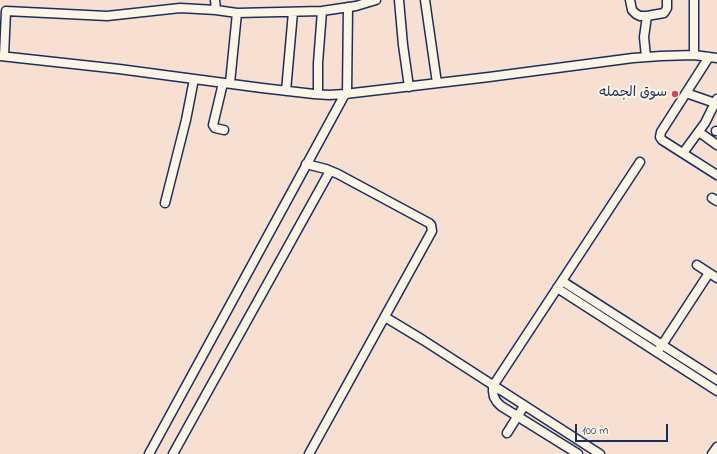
<!DOCTYPE html>
<meta charset="utf-8">
<style>
body{margin:0}
#map{position:relative;width:717px;height:454px;overflow:hidden;background:#f7e0d1;font-family:"Indie Flower",sans-serif}
canvas{display:block}
.scale{position:absolute;left:575px;top:424px;width:93px;height:18px;box-sizing:border-box;border:2px solid #1b2f5e;border-top:0;padding-left:5px;font-size:12px;line-height:14px;white-space:nowrap;color:#1b2f5e;-webkit-text-stroke:3px #fcf5e5;paint-order:stroke}
</style>
<div id="map">
<canvas width="717" height="454"></canvas>
<div class="scale">100 m</div>
</div>
<script>
const c = document.querySelector('canvas').getContext('2d');
c.lineJoin = 'round';
const shape = rows => new Path2D(rows.map(r => 'M' + r).join(''));
function strokePath(path, color, width, dash) { c.strokeStyle = color; c.lineWidth = width; c.lineCap = dash ? 'butt' : 'round'; c.setLineDash(dash || []); c.stroke(path); }
function drawText(font, color, halo, rows, align = 'center') {
  c.font = font + ' "Indie Flower","Playpen Sans Arabic",sans-serif'; c.lineWidth = 4; c.setLineDash([]); c.textBaseline = 'middle'; c.strokeStyle = halo; c.fillStyle = color; for (const [text, x, y, turn = 0] of rows) {
    c.save(); c.translate(x, y); c.rotate((+turn || 0) * Math.PI / 180); c.textAlign = isNaN(turn) ? turn : align; if (halo) c.strokeText(text, 0, 0); c.fillText(text, 0, 0); c.restore();
  }
}
const minor = shape([
 [215,0,216,10],
 [399,0,403,45,409,87],
 [425,0,437,83],
 [630,0,632,10,636,14,640,16,647,16],
 [694,55,694,0],
 [0,56,119,69,262,88,314,94,329,95,345,94,489,77,633,58,661,56,694,55,717,58],
 [4,56,6,11,107,16,180,8,216,10,237,13,322,11,356,6,376,0],
 [646,57,644,37,647,16,664,13,667,8,667,0],
 [709,57,661,132,660,137,662,140,717,175],
 [223,83,213,125,215,128,224,130],
 [230,83,237,13],
 [286,91,293,12],
 [686,93,715,103],
 [318,94,318,63,322,11],
 [347,94,348,7],
 [716,131,717,131],
 [699,132,717,145],
 [683,153,705,123,717,99],
 [306,164,326,169,338,174,429,223,431,225,432,231,309,454],
 [712,198,717,201],
 [165,203,186,120,194,79],
 [697,265,717,278],
 [562,281,717,380],
 [557,288,717,391],
 [385,317,423,340,600,454],
 [660,348,709,273],
 [507,433,524,406],
 [149,454,345,94],
 [173,454,330,171],
 [578,454,501,406,497,402,494,397,493,391,493,386,640,162],
 [712,454,717,447]
]);
strokePath(minor, '#1b2f5e', 11);
strokePath(minor, '#fcf5e5', 8);
for (const [x, y, r, color] of [
 [675,94,4,"#d1495b"]
]) { const dot = new Path2D(); dot.arc(x, y, r, 0, 2 * Math.PI); c.fillStyle = color; c.fill(dot); strokePath(dot, '#fcf5e5', 1.5); }
drawText('14px', '#1b2f5e', '#fcf5e5', [
 ["سوق الجمله",667,94]
], 'right');
</script>
